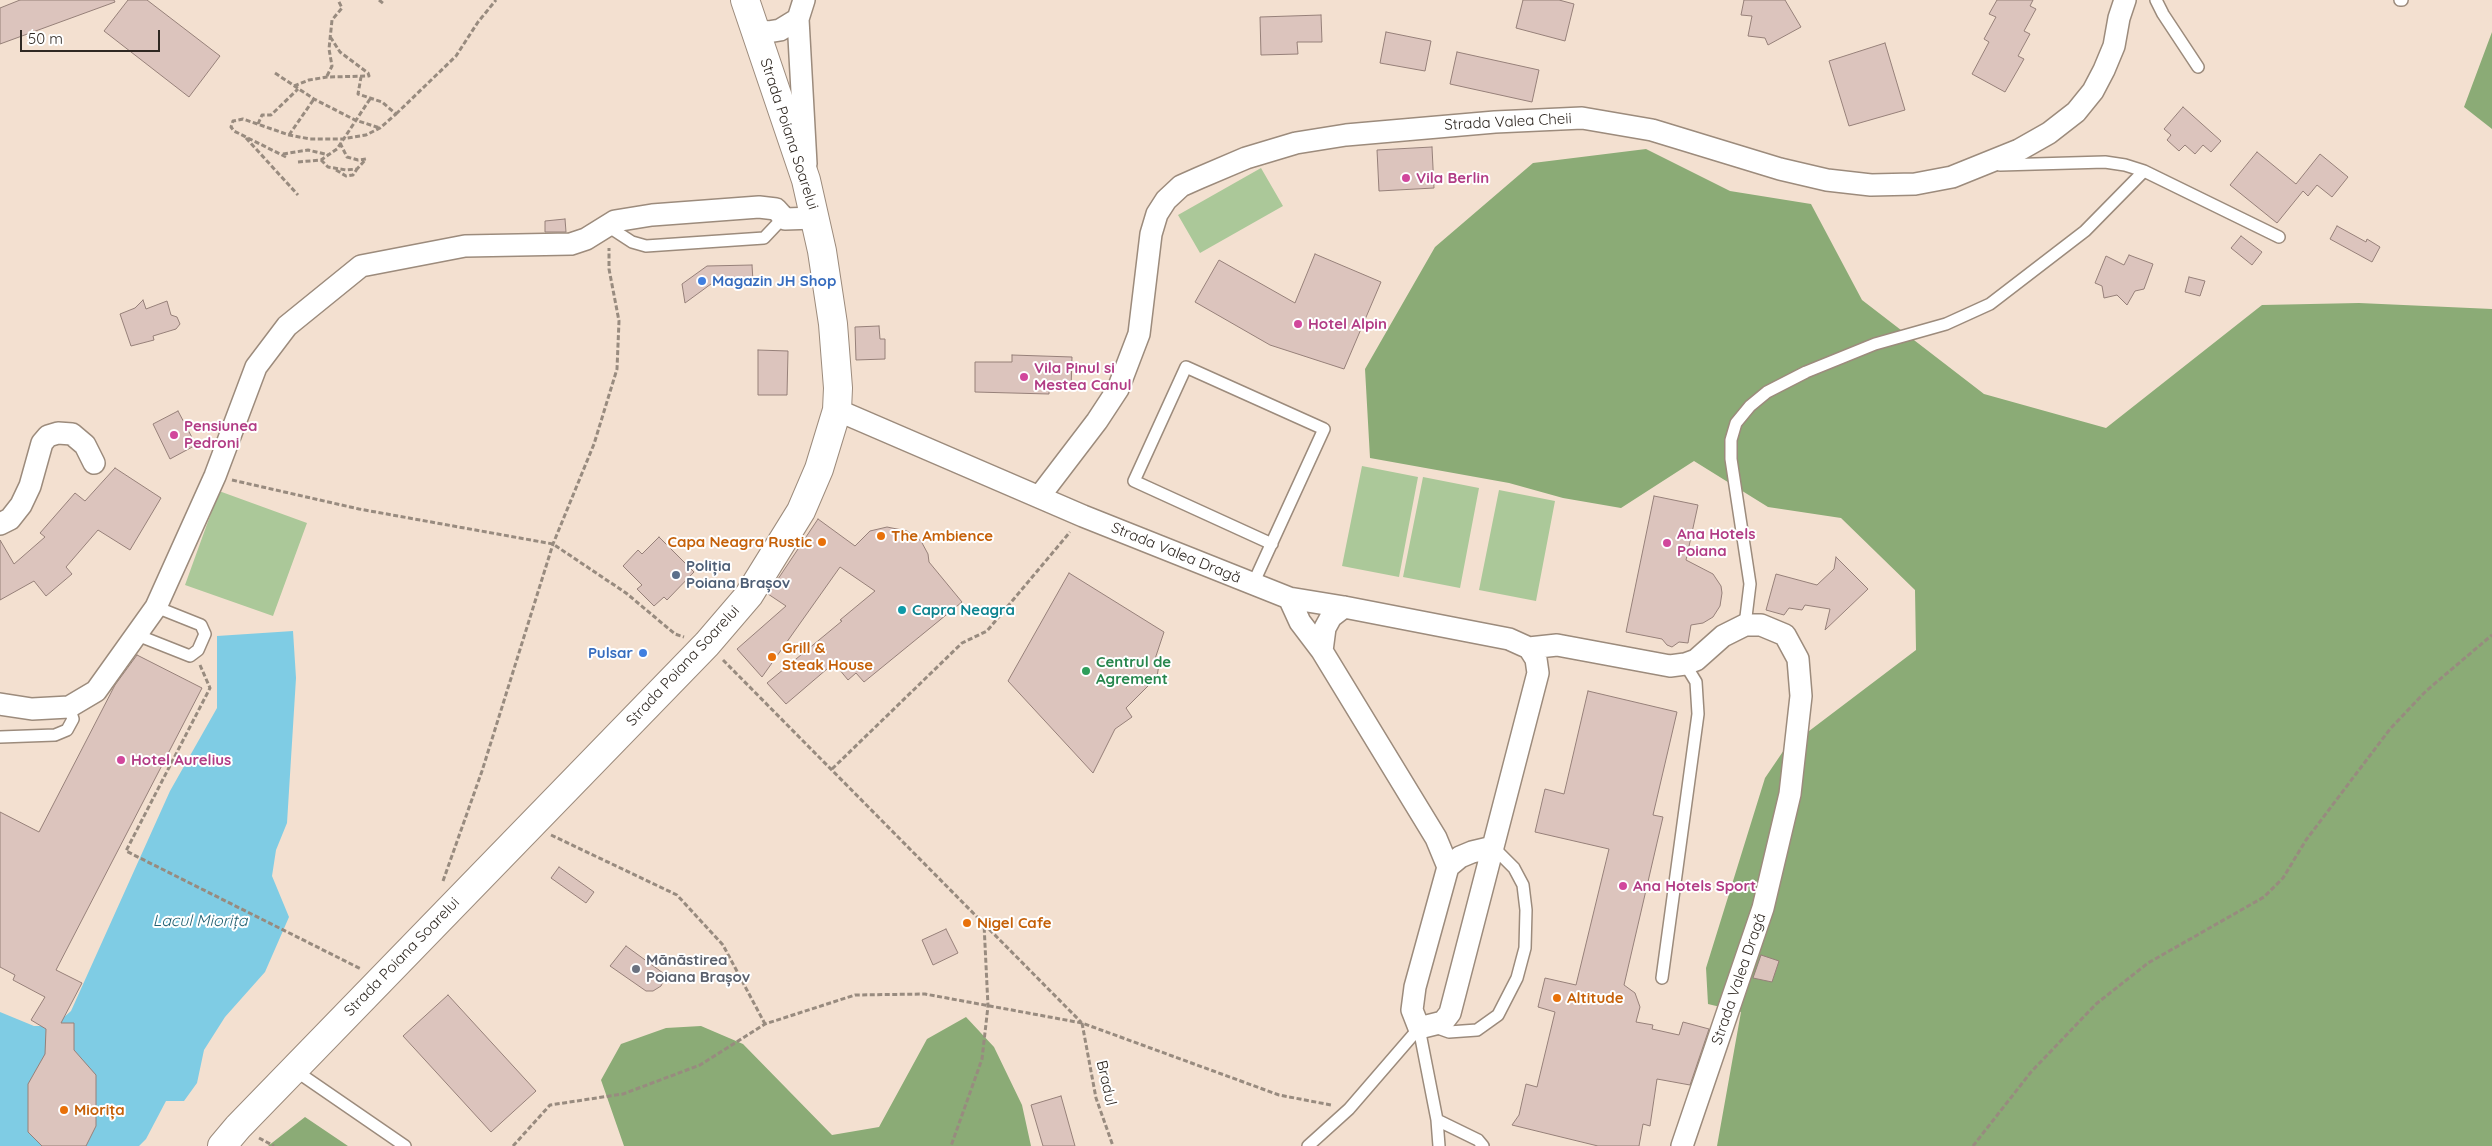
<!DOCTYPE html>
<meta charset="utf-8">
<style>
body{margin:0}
#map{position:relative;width:2492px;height:1146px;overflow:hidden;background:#f3e0d0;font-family:Quicksand,sans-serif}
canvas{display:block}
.scale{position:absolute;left:20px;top:30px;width:140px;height:22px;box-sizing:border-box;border:2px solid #2f2822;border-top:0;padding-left:6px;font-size:15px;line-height:18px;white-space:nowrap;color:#2f2822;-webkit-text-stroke:4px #fff;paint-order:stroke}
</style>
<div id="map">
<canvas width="2492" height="1146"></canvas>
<div class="scale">50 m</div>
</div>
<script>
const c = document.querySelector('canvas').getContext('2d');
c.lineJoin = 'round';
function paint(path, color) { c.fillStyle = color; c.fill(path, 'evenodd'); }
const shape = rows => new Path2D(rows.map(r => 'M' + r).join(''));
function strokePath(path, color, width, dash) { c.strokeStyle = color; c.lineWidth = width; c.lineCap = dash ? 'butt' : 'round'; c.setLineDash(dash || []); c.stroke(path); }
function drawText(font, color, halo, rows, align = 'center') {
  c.font = font + ' Quicksand,sans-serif'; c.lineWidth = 4; c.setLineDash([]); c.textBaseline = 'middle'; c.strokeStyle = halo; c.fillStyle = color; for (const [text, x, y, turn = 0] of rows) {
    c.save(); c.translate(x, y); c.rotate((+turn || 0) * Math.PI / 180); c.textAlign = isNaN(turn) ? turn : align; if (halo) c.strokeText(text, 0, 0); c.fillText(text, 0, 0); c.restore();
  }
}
paint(shape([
 [1261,168,1283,206,1200,253,1178,215],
 [1362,466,1418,477,1399,577,1342,566],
 [1423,477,1479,488,1460,588,1403,577],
 [1499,490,1555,501,1536,601,1479,590],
 [219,491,307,523,273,616,185,585]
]), '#abc899');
paint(shape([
 [2492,32,2492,129,2464,107],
 [1646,149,1730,191,1811,204,1862,300,1984,394,2106,428,2262,305,2359,303,2492,309,2492,1146,1717,1146,1741,1012,1708,1004,1706,968,1765,778,1784,750,1916,650,1915,590,1841,518,1768,507,1694,461,1621,508,1563,498,1509,483,1370,458,1365,369,1435,247,1533,163],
 [966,1017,994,1047,1022,1105,1031,1146,624,1146,601,1080,621,1044,666,1028,701,1026,743,1044,832,1135,879,1127,927,1039],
 [305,1117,348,1146,268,1146]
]), '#8bab76');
paint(shape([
 [293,631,296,678,287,823,276,850,272,876,289,917,265,972,225,1017,204,1050,197,1083,184,1101,166,1101,146,1139,139,1146,0,1146,0,1012,34,1026,54,1026,71,1011,170,791,217,708,217,636]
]), '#7fcce4');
const building = shape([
 [20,0,114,0,115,2,0,44,0,8,20,0],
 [128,0,147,0,220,56,189,97,104,31,128,0],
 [1523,0,1559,0,1574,4,1565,41,1516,28,1523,0],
 [1744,0,1785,0,1801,27,1768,45,1765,38,1748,36,1752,16,1741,15,1744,0],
 [1997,0,2033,0,2030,6,2036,9,2024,31,2030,34,2018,56,2024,59,2005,92,1972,74,1989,42,1984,39,1996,17,1989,14,1997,0],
 [1321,15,1322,42,1297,42,1298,54,1261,55,1260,17,1321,15],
 [1386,32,1431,41,1425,71,1380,63,1386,32],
 [1885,43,1905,110,1849,126,1829,61,1885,43],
 [1457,52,1539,70,1532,102,1450,84,1457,52],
 [2183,107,2221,141,2211,152,2203,145,2195,154,2185,145,2179,151,2167,140,2171,135,2164,129,2183,107],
 [1432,147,1434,188,1379,191,1377,150,1432,147],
 [2257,152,2296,184,2320,154,2348,177,2332,197,2317,185,2308,196,2303,191,2277,223,2230,185,2257,152],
 [565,219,566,232,545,232,545,221,565,219],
 [2337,226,2366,242,2367,239,2380,247,2372,262,2330,239,2337,226],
 [2241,236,2262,252,2252,265,2231,248,2241,236],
 [1315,254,1381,282,1344,369,1270,345,1195,302,1219,260,1295,303,1315,254],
 [2129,255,2153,264,2144,289,2135,291,2127,305,2117,295,2104,298,2102,286,2095,283,2106,256,2124,265,2129,255],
 [752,265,753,281,711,284,685,303,682,284,707,266,752,265],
 [2189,277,2205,281,2200,296,2185,292,2189,277],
 [143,300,146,309,167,301,171,315,177,317,180,324,176,329,153,336,154,340,131,346,120,314,135,308,143,300],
 [879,326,880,339,885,339,885,359,856,360,855,327,879,326],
 [758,350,788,351,787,395,758,395,758,350],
 [1012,355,1072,357,1071,389,1049,389,1049,394,975,392,975,362,1012,362,1012,355],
 [178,411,196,445,170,459,153,424,178,411],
 [115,468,161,498,130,550,98,530,66,567,72,574,46,596,34,581,0,600,0,540,14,564,45,537,40,533,75,493,85,501,115,468],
 [1654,496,1698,505,1686,560,1713,574,1721,586,1722,593,1720,606,1713,617,1703,623,1691,625,1688,643,1679,642,1672,647,1667,645,1662,639,1626,632,1654,496],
 [818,519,855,546,870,531,887,527,907,531,921,541,928,554,929,562,962,602,864,682,856,673,848,680,834,663,786,704,767,683,842,621,840,620,875,591,840,567,762,677,737,649,786,606,768,594,818,519],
 [659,537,694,572,667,600,664,597,654,606,637,589,642,585,623,566,638,550,642,554,659,537],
 [1836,557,1868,589,1825,630,1830,609,1805,605,1802,610,1789,608,1784,615,1766,610,1776,574,1817,585,1834,569,1836,557],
 [1069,573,1164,632,1154,662,1159,664,1157,677,1126,708,1132,717,1115,729,1093,773,1008,681,1069,573],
 [137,655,202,688,56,970,82,983,61,1023,74,1023,74,1050,96,1075,96,1126,86,1146,42,1146,28,1132,28,1084,45,1054,46,1029,31,1020,45,997,13,980,15,975,0,967,0,812,39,832,115,685,137,655],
 [1588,691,1677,712,1653,815,1663,817,1624,985,1635,993,1640,1007,1636,1022,1653,1025,1652,1029,1679,1035,1683,1022,1709,1029,1690,1085,1657,1079,1650,1126,1643,1124,1639,1146,1598,1146,1512,1125,1519,1115,1526,1084,1537,1087,1555,1012,1538,1007,1545,978,1576,985,1609,849,1535,832,1545,789,1564,794,1588,691],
 [559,867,594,892,586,903,551,878,559,867],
 [946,929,958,953,933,965,922,940,946,929],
 [626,946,663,973,664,980,661,986,653,991,646,991,610,966,626,946],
 [1761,955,1779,961,1772,982,1753,978,1761,955],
 [448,995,536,1091,491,1132,403,1036,448,995],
 [1061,1096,1075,1146,1043,1146,1031,1105,1061,1096]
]);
paint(building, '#dcc4bd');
strokePath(building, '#968079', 1);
const lane = shape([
 [2156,0,2163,14,2198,67],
 [2400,0,2402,0],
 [2000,165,2105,162,2125,165,2144,171,2279,237],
 [609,227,632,242,646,246,764,238,781,220],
 [1253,584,1324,429,1186,367,1134,481,1272,544],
 [1745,625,1750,584,1731,459,1731,440,1736,423,1750,406,1767,392,1806,372,1875,344,1946,324,1990,304,2085,231,2144,171],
 [137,635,190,656,198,650,205,634,201,625,156,607],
 [0,737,55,735,67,730,73,719,69,707],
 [1662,978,1698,714,1696,682,1685,664],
 [1435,1027,1449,1032,1477,1030,1498,1015,1517,978,1525,948,1526,910,1523,885,1514,868,1493,847],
 [1419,1028,1437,1120,1439,1146],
 [293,1069,405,1146],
 [1437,1120,1478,1140,1483,1146],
 [1308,1146,1349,1109,1419,1028]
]);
const street = shape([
 [804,0,798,19,806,164],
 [755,30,768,32,780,30,798,19],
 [837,410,1083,516,1289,598,1344,607,1509,639,1529,648,1536,659,1538,673,1450,1013,1443,1022,1419,1028,1412,1010,1415,987,1448,867],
 [1039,497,1097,421,1118,389,1139,334,1151,234,1157,214,1166,200,1181,186,1199,178,1246,158,1296,143,1346,135,1495,122,1582,118,1652,130,1780,169,1827,180,1871,185,1915,184,1952,177,2019,150,2049,133,2076,112,2093,91,2104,70,2114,46,2119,18,2125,0],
 [0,524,10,519,21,505,30,486,42,443,48,436,58,433,72,434,85,445,94,463],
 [1289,598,1300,622,1322,651,1436,838,1448,867],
 [1529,648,1557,645,1670,666,1685,664,1696,660,1723,636,1745,625,1761,625,1785,635,1798,659,1801,696,1790,794,1763,908,1682,1146],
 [1322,651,1325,628,1331,617,1344,607],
 [0,704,32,709,69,707,96,691,156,607,215,476,256,367,287,326,361,266,465,246,571,244,586,239,615,221,652,215,759,207,776,209,785,219,815,218],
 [1448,867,1460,857,1472,852,1493,847]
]);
const secondary = shape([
 [222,1146,238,1127,707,644,749,595,801,511,819,469,837,410,838,388,833,324,822,251,806,180,745,0]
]);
strokePath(lane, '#9c8b7c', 14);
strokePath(street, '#9c8b7c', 24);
strokePath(secondary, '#9c8b7c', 30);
strokePath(shape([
 [379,0,384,4],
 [275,73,314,99,355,120,380,128],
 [327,76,332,66,329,49,332,20,342,8,338,0],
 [294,86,309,80,327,77,369,76,368,73,340,52,331,38],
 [396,114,456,56,478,22,496,0],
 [258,124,262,115,271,115,298,89],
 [289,135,314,99],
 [246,138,298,195],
 [340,143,347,157,358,160,366,159],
 [283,154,308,150,329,155],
 [286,157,234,131,231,127,233,121,243,119,289,135,310,139,342,139,366,135,380,128,396,114,382,102,358,94,361,77],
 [321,160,328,167,346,170,357,169,366,159],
 [298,162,321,160,337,149,370,99],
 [336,170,346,176,353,175,357,169],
 [232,480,359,509,553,544,626,593,675,634,684,637],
 [723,660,984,924,988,1006,982,1059,951,1146],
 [200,665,210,688,126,851,361,969],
 [832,769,962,643,987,631,1070,532],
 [551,835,677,895,723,945,765,1024],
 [443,881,482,771,553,544,594,444,617,369,619,321,609,269,609,248],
 [984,924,1081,1022],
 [1082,1023,1096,1098,1113,1146],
 [259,1138,274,1146],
 [513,1146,550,1105,623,1094,700,1065,765,1024,855,995,925,994,1082,1023,1279,1095,1331,1105],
 [1973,1146,2031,1072,2096,1004,2148,963,2264,897,2283,878,2306,840,2390,729,2426,691,2492,635]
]), '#988b7f', 3, [5, 2.5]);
strokePath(lane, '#fff', 11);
strokePath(street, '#fff', 21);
strokePath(secondary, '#fff', 28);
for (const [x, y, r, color] of [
 [1406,178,5,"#d1479c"],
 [702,281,5,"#3f7fe0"],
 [1298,324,5,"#d1479c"],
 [1024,377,5,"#d1479c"],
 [174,435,5,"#d1479c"],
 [881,536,5,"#e8710a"],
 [822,542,5,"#e8710a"],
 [1667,543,5,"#d1479c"],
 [676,575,5,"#5c6f8a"],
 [902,610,5,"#0f9aa8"],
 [643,653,5,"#3f7fe0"],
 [772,657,5,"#e8710a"],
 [1086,671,5,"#2e9e5b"],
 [121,760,5,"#d1479c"],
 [1623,886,5,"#d1479c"],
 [967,923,5,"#e8710a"],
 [636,969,5,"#6b7280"],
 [1557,998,5,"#e8710a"],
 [64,1110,5,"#e8710a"]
]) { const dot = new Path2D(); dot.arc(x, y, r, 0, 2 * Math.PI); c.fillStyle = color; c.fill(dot); strokePath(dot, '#fff', 2); }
drawText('15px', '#2f2822', '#fff', [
 ["Strada Valea Cheii",1508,122,-3],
 ["Strada Poiana Soarelui",789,134,72],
 ["Strada Valea Dragă",1176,553,22],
 ["Strada Poiana Soarelui",683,666,-47],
 ["Strada Poiana Soarelui",402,957,-46],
 ["Strada Valea Dragă",1739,979,-71],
 ["Bradul",1106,1083,77]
]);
drawText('bold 15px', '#b23c85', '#fff', [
 ["Vila Berlin",1416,178],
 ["Hotel Alpin",1308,324],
 ["Vila Pinul si",1034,368],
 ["Mestea Canul",1034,385],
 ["Pensiunea",184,426],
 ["Pedroni",184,443],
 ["Ana Hotels",1677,534],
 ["Poiana",1677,551],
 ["Hotel Aurelius",131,760],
 ["Ana Hotels Sport",1633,886]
], 'left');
drawText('bold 15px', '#366cbe', '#fff', [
 ["Magazin JH Shop",712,281],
 ["Pulsar",633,653,"right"]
], 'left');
drawText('bold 15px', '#c56008', '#fff', [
 ["The Ambience",891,536],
 ["Capa Neagra Rustic",812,542,"right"],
 ["Grill &",782,648],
 ["Steak House",782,665],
 ["Nigel Cafe",977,923],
 ["Altitude",1567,998],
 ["Miorița",74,1110]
], 'left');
drawText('bold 15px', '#4e5e75', '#fff', [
 ["Poliția",686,566],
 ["Poiana Brașov",686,583]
], 'left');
drawText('bold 15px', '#0d838f', '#fff', [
 ["Capra Neagra",912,610]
], 'left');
drawText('bold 15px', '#27864d', '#fff', [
 ["Centrul de",1096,662],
 ["Agrement",1096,679]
], 'left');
drawText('bold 15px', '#5b616d', '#fff', [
 ["Mănăstirea",646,960],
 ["Poiana Brașov",646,977]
], 'left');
drawText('italic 16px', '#236071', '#fff', [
 ["Lacul Miorița",200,921]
]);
</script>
